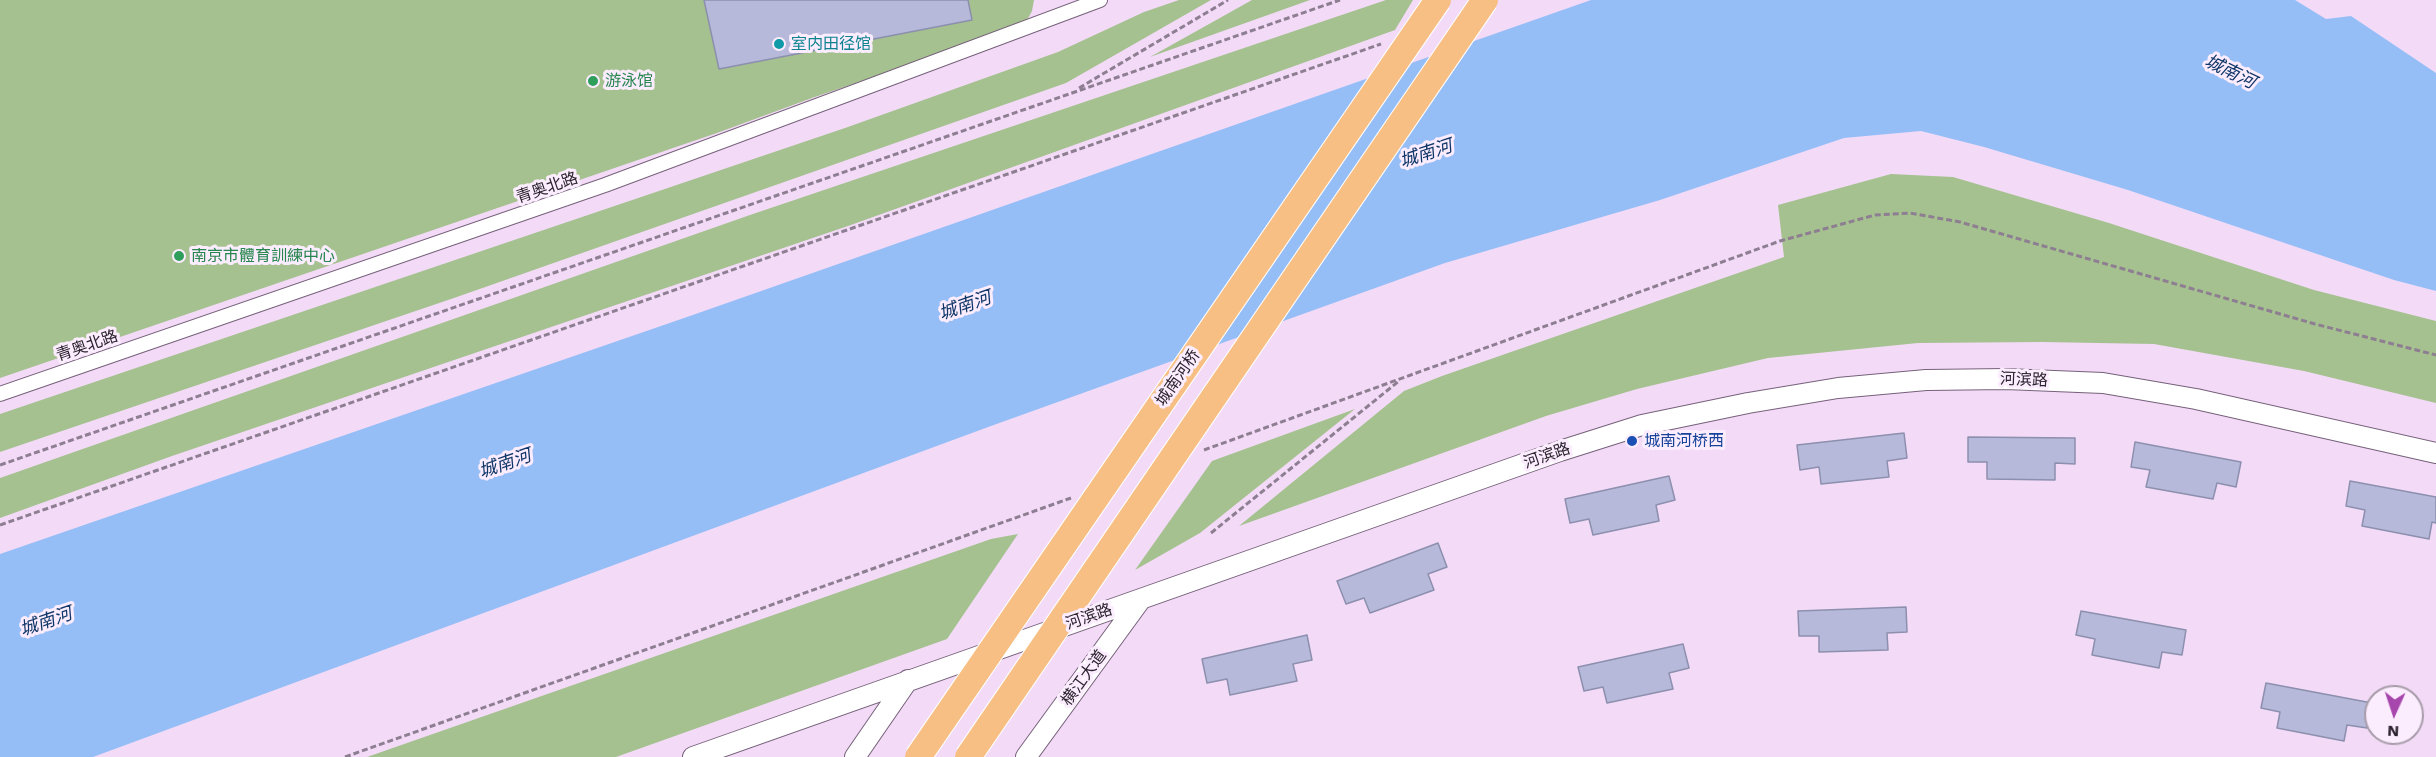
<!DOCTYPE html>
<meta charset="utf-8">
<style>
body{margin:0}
#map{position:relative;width:2436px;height:757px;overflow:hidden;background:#f3dbf8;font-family:"Work Sans",sans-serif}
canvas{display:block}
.north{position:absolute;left:2364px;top:685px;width:60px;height:60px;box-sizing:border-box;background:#fbecfe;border:2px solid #a89caa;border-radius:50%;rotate:183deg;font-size:16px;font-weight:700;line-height:24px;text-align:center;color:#2b232d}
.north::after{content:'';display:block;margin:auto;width:21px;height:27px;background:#a746ad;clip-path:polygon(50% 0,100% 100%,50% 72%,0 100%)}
</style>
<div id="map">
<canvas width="2436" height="757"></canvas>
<div class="north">N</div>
</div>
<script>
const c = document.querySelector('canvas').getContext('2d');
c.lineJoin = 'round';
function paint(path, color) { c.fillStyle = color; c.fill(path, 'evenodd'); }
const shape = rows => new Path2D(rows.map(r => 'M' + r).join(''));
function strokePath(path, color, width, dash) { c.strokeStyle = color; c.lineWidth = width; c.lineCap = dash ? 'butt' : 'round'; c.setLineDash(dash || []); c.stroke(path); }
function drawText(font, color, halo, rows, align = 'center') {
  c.font = font + ' "Work Sans","Noto Sans SC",sans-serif'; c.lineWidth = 6; c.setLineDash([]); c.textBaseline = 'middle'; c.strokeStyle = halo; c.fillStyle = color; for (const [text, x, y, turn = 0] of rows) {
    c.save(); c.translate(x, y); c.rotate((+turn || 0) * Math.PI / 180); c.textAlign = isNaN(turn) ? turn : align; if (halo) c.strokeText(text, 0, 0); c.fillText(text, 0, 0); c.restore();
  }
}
paint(shape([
 [0,0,1034,0,1032,11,1026,22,1017,28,812,98,717,133,0,378],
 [1179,0,1211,0,1066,83,454,298,0,452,0,414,845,128,1058,52,1144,12],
 [1252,0,1310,0,1150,57],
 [1386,0,1413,0,1395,30,848,226,172,456,0,518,0,478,750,215],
 [1891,174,1953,177,2109,223,2314,290,2436,321,2436,403,2304,371,2154,344,2042,342,1918,343,1768,358,1637,389,1546,416,1239,526,1404,391,1442,376,1784,257,1778,205],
 [1355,409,1200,533,1135,570,1212,461],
 [1018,534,947,639,616,757,367,757,991,539]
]), '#a5c18f');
paint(shape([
 [1591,0,2295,0,2326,19,2351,16,2436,73,2436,291,2394,280,2128,190,1984,147,1921,131,1844,138,1660,200,1445,263,991,426,93,757,0,757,0,554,687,317]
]), '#96bef6');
const building = shape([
 [704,0,968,0,972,20,719,69,704,0],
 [1904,433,1907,458,1887,461,1889,477,1821,484,1819,467,1800,470,1797,445,1904,433],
 [1968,437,2075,438,2075,464,2055,463,2055,480,1987,479,1987,462,1968,462,1968,437],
 [2135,442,2241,462,2236,487,2217,483,2213,499,2146,487,2150,470,2131,467,2135,442],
 [1669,476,1675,500,1656,505,1659,521,1593,535,1589,519,1570,523,1565,499,1669,476],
 [2350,481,2436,497,2436,523,2432,522,2429,539,2362,526,2365,510,2346,506,2350,481],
 [1438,543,1447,567,1428,574,1434,590,1370,613,1364,598,1346,604,1337,581,1438,543],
 [1906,607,1907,632,1887,633,1888,650,1819,652,1819,636,1799,636,1798,611,1906,607],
 [2081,611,2186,630,2182,655,2162,652,2159,668,2092,655,2095,639,2076,635,2081,611],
 [1307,635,1312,660,1293,664,1297,681,1230,695,1227,679,1207,683,1202,659,1307,635],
 [1683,644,1689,668,1669,673,1673,689,1607,703,1603,687,1584,691,1578,667,1683,644],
 [2266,683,2372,703,2367,728,2347,725,2344,741,2277,728,2280,712,2261,708,2266,683]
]);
paint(building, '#b6b9d9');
strokePath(building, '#8d8fae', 1.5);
const street = shape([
 [0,394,605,185,1100,0]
]);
const secondary = shape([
 [693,757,1560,451,1642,425,1748,403,1838,388,1926,380,2006,379,2103,383,2196,399,2436,453],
 [855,757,908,680],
 [1026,757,1141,599]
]);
strokePath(street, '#76617a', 16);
strokePath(secondary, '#76617a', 22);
strokePath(shape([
 [1079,88,1228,0],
 [1204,450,1780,241,1875,215,1910,213,1960,222,2315,324,2436,355],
 [0,465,1340,0],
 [0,525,1381,44],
 [1211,533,1399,381],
 [345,757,1071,498]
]), '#8e7e91', 3, [6, 3]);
strokePath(street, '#fff', 14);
strokePath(secondary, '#fff', 20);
const highwayBridge = shape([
 [918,757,1438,0],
 [968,757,1485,0]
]);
strokePath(highwayBridge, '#fff', 28, []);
strokePath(highwayBridge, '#f7bf84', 26);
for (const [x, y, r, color] of [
 [779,44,6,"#0f9aa8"],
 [593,81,6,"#2e9e5b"],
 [179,256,6,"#2e9e5b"],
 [1632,441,6,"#1a4fb4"]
]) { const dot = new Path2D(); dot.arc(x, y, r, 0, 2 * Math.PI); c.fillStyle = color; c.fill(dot); strokePath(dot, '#fbecfe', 2); }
drawText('16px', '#0d838f', '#fbecfe', [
 ["室内田径馆",791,44]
], 'left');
drawText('16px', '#27864d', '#fbecfe', [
 ["游泳馆",605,81],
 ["南京市體育訓練中心",191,256]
], 'left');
drawText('16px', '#2b232d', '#fbecfe', [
 ["青奥北路",547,188,-19],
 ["青奥北路",87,346,-19],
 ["城南河桥",1178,378,-55],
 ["河滨路",2024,380,2],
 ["河滨路",1547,456,-19],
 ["河滨路",1089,617,-19],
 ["横江大道",1084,678,-54]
]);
drawText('16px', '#164399', '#fbecfe', [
 ["城南河桥西",1644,441]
], 'left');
drawText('italic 18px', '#0f3667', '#fbecfe', [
 ["城南河",2230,72,26],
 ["城南河",1426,154,-18],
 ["城南河",965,306,-19],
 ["城南河",505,464,-19],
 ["城南河",46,622,-19]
]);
</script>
